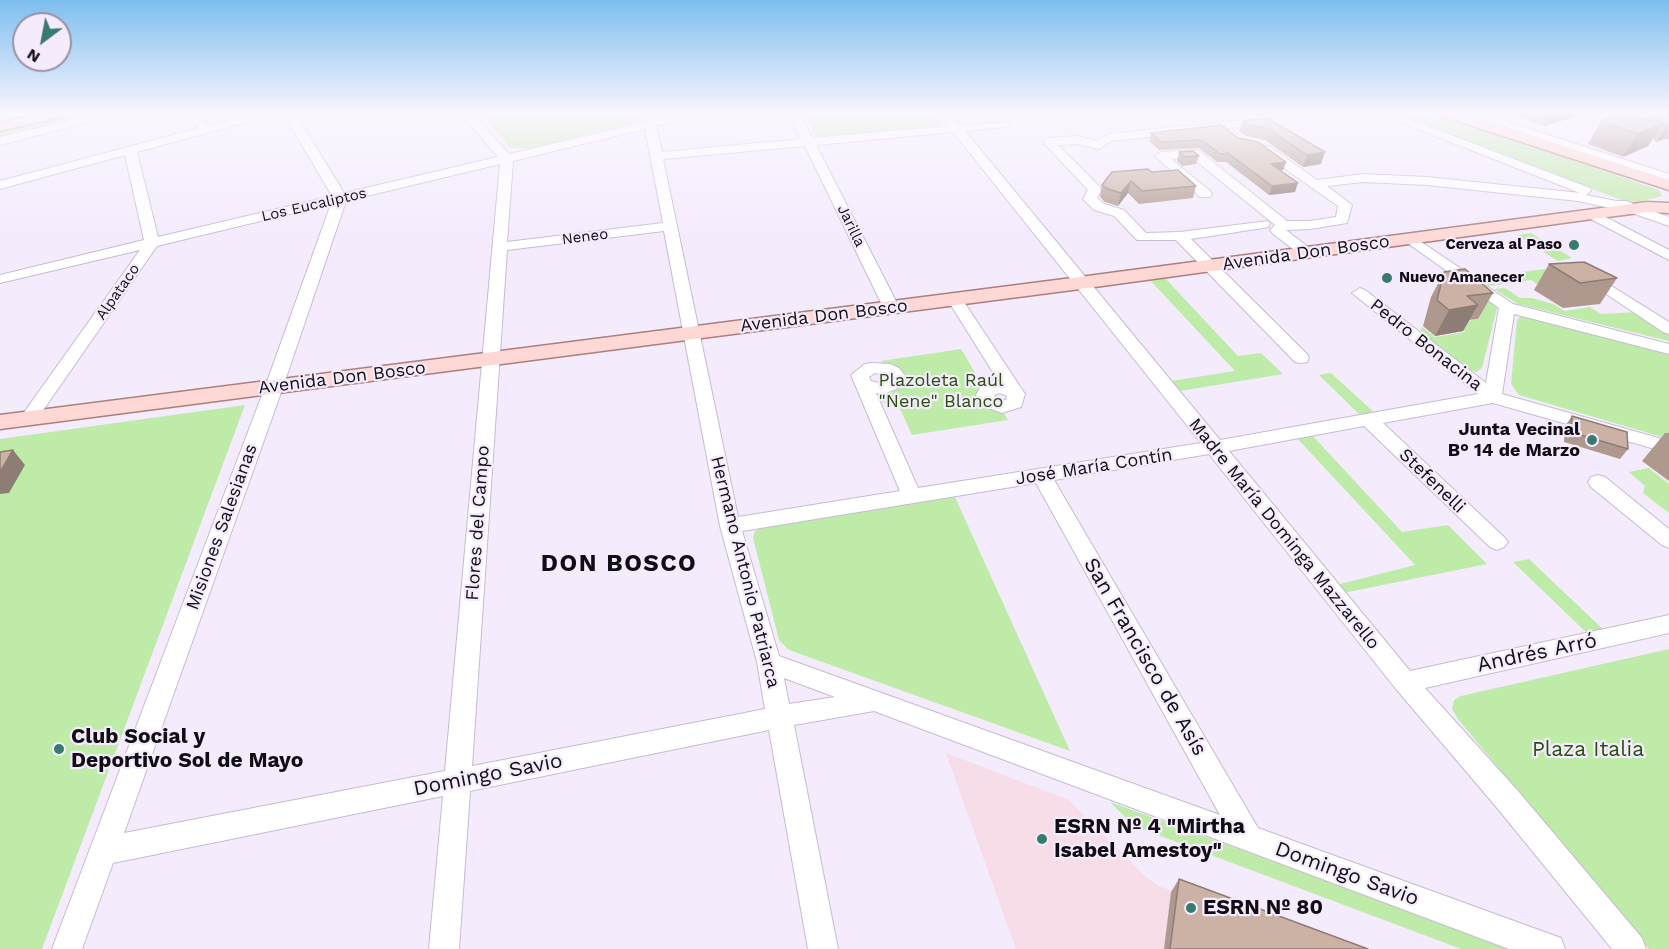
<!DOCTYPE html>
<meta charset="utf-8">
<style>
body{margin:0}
#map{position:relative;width:1669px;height:949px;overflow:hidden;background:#f4ebfd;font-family:"Work Sans",sans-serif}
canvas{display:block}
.north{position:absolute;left:12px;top:12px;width:60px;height:60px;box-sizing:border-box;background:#f4ebfd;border:2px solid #9992a0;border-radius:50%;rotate:212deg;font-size:16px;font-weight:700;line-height:24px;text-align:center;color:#110d15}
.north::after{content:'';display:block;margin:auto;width:21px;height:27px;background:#387b6e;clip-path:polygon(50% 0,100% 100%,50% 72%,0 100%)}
</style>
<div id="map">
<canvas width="1669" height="949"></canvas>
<div class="north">N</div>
</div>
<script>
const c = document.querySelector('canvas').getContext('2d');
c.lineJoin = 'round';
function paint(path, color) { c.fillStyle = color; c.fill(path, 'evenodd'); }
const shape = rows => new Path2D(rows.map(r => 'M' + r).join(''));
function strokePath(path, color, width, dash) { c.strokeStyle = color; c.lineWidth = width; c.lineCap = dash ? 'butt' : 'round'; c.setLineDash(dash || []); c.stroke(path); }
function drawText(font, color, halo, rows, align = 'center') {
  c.font = font + ' "Work Sans",sans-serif'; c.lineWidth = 4.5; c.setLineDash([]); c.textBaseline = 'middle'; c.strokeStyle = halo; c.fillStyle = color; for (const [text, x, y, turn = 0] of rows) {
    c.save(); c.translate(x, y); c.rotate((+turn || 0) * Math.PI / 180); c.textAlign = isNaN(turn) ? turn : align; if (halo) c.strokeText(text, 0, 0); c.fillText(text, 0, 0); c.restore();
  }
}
paint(shape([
 [946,753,1069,800,1146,877,1159,886,1322,949,1016,949]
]), '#f6dde7');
paint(shape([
 [72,113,102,113,0,138,0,130],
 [480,113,675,113,531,148,511,148],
 [803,113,931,113,940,123,935,127,824,138,815,135],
 [1391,113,1437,113,1659,190,1662,196,1638,202,1624,201],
 [1531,233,1572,258,1558,261,1517,235],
 [1545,269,1548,278,1543,288,1531,280,1489,286,1476,278],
 [1162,275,1238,356,1261,353,1283,374,1174,392,1165,382,1235,371,1148,278],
 [1505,288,1520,298,1532,298,1553,304,1565,311,1590,307,1601,314,1638,312,1669,331,1669,341,1518,304,1494,289],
 [1472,292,1493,301,1497,308,1482,368,1476,372,1466,368,1420,332,1422,327,1435,337,1465,332,1455,323,1480,319,1471,310],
 [1520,317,1525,317,1669,352,1669,439,1519,395,1511,384,1517,320],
 [961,349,979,379,997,377,987,387,1008,420,912,435,896,400,880,403,901,384,881,361],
 [1331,373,1377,415,1362,417,1319,375],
 [245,405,42,949,0,949,0,439],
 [1311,434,1402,532,1448,525,1487,564,1343,593,1336,585,1415,565,1295,436],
 [1649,468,1669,484,1669,513,1643,493,1645,486,1629,472],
 [955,497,1070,751,789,650,779,640,753,538,755,531,762,527],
 [1529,559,1607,633,1591,637,1513,562],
 [1669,649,1669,949,1649,949,1458,719,1452,709,1454,700,1461,696],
 [1110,802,1514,949,1461,949,1134,826]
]), '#bfeba9');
const minor = shape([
 [100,113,119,113,117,115,0,145,0,137,100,113],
 [182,113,195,113,209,126,257,113,276,113,274,115,137,152,158,237,332,196,283,113,295,113,344,193,498,157,460,113,472,113,509,154,684,113,704,113,702,115,656,126,662,152,801,139,788,113,800,113,812,138,948,126,938,113,950,113,960,125,1009,122,1009,126,1005,127,965,131,1220,440,1478,394,1352,293,1360,288,1365,290,1486,383,1499,308,1406,242,1404,239,1411,235,1513,304,1669,344,1669,354,1514,314,1502,394,1669,441,1669,453,1493,403,1383,423,1504,537,1508,542,1504,547,1497,550,1490,547,1364,426,1229,451,1410,671,1669,615,1669,633,1425,688,1518,791,1642,938,1646,949,1612,949,1498,809,1396,689,1209,454,1054,480,1258,828,1550,934,1561,938,1565,949,1509,949,874,711,794,725,838,949,808,949,769,730,470,791,459,949,429,949,443,796,113,863,82,949,52,949,265,387,331,204,157,246,35,422,29,424,23,422,20,418,140,250,0,283,0,275,144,240,125,155,0,189,0,181,199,128,182,113],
 [645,129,663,223,507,242,513,161,645,129],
 [953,132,1201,443,918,488,876,393,886,393,901,387,905,376,899,368,890,364,871,363,865,364,851,375,900,491,738,517,663,159,805,146,883,307,891,312,899,307,816,145,953,132],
 [500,164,445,771,124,833,283,387,346,201,500,164],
 [664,231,720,526,757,662,765,709,472,766,507,250,664,231],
 [875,373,887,376,887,380,879,383,871,381,869,377,875,373],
 [1036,483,1220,815,779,656,742,531,1036,483],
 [784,678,835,697,789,704,784,678],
 [1245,113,1259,113,1271,121,1265,124,1111,141,1099,149,1077,144,1058,145,1100,187,1101,190,1097,198,1104,204,1124,210,1146,233,1180,232,1268,221,1270,224,1268,227,1263,228,1191,239,1307,354,1309,358,1307,362,1301,363,1295,362,1176,240,1137,240,1114,216,1094,210,1083,199,1088,190,1043,142,1049,138,1077,136,1097,141,1108,134,1253,119,1245,113],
 [1377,113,1393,113,1590,188,1591,191,1586,195,1616,201,1626,201,1669,217,1669,226,1632,213,1578,201,1427,185,1363,182,1327,186,1352,205,1347,223,1310,229,1286,230,1312,250,1314,253,1307,257,1302,256,1272,233,1270,230,1275,225,1191,157,1171,159,1210,191,1212,194,1210,197,1200,197,1155,156,1161,152,1198,150,1287,221,1310,221,1336,217,1338,206,1261,152,1261,146,1269,146,1317,180,1363,174,1427,177,1580,193,1377,113],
 [1464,113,1481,113,1669,174,1669,182,1464,113],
 [1592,210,1669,250,1669,260,1587,217,1585,214,1592,210],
 [1589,272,1669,322,1669,334,1663,332,1584,279,1582,276,1589,272],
 [955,294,960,296,1025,394,1021,407,1002,413,981,405,978,401,976,395,980,388,999,382,947,299,955,294],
 [1000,393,1007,396,1006,400,995,398,994,395,1000,393],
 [1598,475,1605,477,1669,529,1669,548,1662,545,1591,487,1588,482,1591,477,1598,475]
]);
const major = shape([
 [42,113,67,113,65,116,0,131,0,123,42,113],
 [1440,113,1461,113,1669,180,1669,190,1442,116,1440,113],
 [1647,202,1669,203,1669,213,1647,212,1592,219,1080,289,0,429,0,415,1080,277,1647,202]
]);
strokePath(minor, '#c6bbd2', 2);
strokePath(major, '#aa807f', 3);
paint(minor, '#fff');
paint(major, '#fed8d4');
paint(shape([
 [1510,113,1578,113,1575,117,1544,126],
 [1647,113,1669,113,1669,140,1664,139,1656,142,1653,138,1648,146,1623,157,1588,144,1601,121,1648,119,1648,118],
 [1267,118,1321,164,1303,167,1265,140,1246,136,1239,131,1243,121],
 [1151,133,1238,138,1286,162,1283,170,1280,170,1295,192,1269,195,1226,162,1217,162,1199,148,1159,150,1149,141],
 [1179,152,1199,156,1196,164,1182,166,1177,161],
 [1152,172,1196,186,1193,198,1139,204,1128,193,1118,206,1105,202,1100,197,1102,185],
 [1549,264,1617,278,1600,304,1563,308,1534,290],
 [1444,272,1493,293,1478,319,1469,320,1463,331,1435,336,1423,326,1431,297],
 [1572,416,1628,449,1620,459,1564,442,1565,426],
 [1665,433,1669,433,1669,481,1642,461],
 [1179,879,1368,949,1164,949,1171,892]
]), '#af998e');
paint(shape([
 [1551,113,1578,113,1575,117,1544,126],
 [1662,124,1648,146,1623,157,1637,134],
 [1669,126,1669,132,1664,139,1656,142,1666,127],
 [1325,152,1321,164,1303,167,1307,155],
 [1286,162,1283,170,1269,172,1271,164],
 [1131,181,1128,193,1118,206,1121,193],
 [1298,183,1295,192,1269,195,1272,186],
 [1478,305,1463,331,1435,336,1449,310],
 [13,450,25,465,9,493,0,494,0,472]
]), '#8e7d74');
const building = shape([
 [1628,113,1662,124,1637,134,1601,121,1628,113],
 [1656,113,1669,113,1669,126,1666,127,1656,113],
 [1267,118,1325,152,1307,155,1269,129,1249,125,1243,121,1267,118],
 [1221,125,1238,138,1258,142,1286,162,1271,164,1298,183,1272,186,1228,153,1220,154,1202,140,1161,142,1151,133,1221,125],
 [1193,151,1199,156,1185,157,1179,152,1193,151],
 [1148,169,1152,172,1178,170,1196,186,1142,191,1131,181,1121,193,1108,189,1102,185,1112,172,1148,169],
 [1584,262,1617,278,1580,283,1549,264,1584,262],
 [1465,269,1493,293,1467,296,1478,305,1449,310,1437,300,1444,272,1465,269],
 [1572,416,1627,432,1628,449,1571,432,1572,416],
 [13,450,0,472,0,452,13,450],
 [1179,879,1368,949,1170,949,1179,879]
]);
paint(building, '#cbb2a5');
strokePath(building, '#8e7d74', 1.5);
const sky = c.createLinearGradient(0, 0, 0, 246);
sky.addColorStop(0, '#7dbeef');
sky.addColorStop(0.46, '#faf6fe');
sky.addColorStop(1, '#faf6fe00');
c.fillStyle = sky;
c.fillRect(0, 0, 1669, 246);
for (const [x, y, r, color] of [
 [1574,245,6,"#387b6e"],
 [1387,278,6,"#387b6e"],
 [1592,440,6,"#387b6e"],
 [59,749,6,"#387b6e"],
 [1042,839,6,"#387b6e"],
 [1191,908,6,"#387b6e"]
]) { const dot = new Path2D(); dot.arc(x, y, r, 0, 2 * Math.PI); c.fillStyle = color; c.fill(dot); strokePath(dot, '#f4ebfd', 2); }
drawText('15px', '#110d15', '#f4ebfd', [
 ["Los Eucaliptos",314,205,-13],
 ["Jarilla",851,226,64],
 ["Neneo",585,237,-7],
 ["Alpataco",118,292,-55]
]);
drawText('bold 15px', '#110d15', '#f4ebfd', [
 ["Cerveza al Paso",1562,245],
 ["Nuevo Amanecer",1399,278,"left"]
], 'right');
drawText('18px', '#110d15', '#f4ebfd', [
 ["Avenida Don Bosco",1306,253,-8],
 ["Avenida Don Bosco",824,316,-7],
 ["Pedro Bonacina",1426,345,38],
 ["Avenida Don Bosco",342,378,-7],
 ["José María Contín",1094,467,-9],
 ["Stefenelli",1432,481,44],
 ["Flores del Campo",478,523,-86],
 ["Misiones Salesianas",222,527,-70],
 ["Madre María Dominga Mazzarello",1284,534,51],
 ["Hermano Antonio Patriarca",745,572,76]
]);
drawText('18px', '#28500c', '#f4ebfd', [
 ["Plazoleta Raúl",941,381],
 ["\"Nene\" Blanco",941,402]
]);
drawText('bold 18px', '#110d15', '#f4ebfd', [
 ["Junta Vecinal",1580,430],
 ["B° 14 de Marzo",1580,451]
], 'right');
drawText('21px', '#110d15', '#f4ebfd', [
 ["Andrés Arró",1537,653,-12],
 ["San Francisco de Asís",1145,657,60],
 ["Domingo Savio",488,775,-11],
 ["Domingo Savio",1347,874,20]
]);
drawText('bold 21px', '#110d15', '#f4ebfd', [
 ["Club Social y",71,737],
 ["Deportivo Sol de Mayo",71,761],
 ["ESRN Nº 4 \"Mirtha",1054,827],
 ["Isabel Amestoy\"",1054,851],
 ["ESRN Nº 80",1203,908]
], 'left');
drawText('21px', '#28500c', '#f4ebfd', [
 ["Plaza Italia",1588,750]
]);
c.letterSpacing = '1.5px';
drawText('bold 24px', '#110d15', '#f4ebfd', [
 ["DON BOSCO",619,564]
]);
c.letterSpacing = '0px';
</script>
